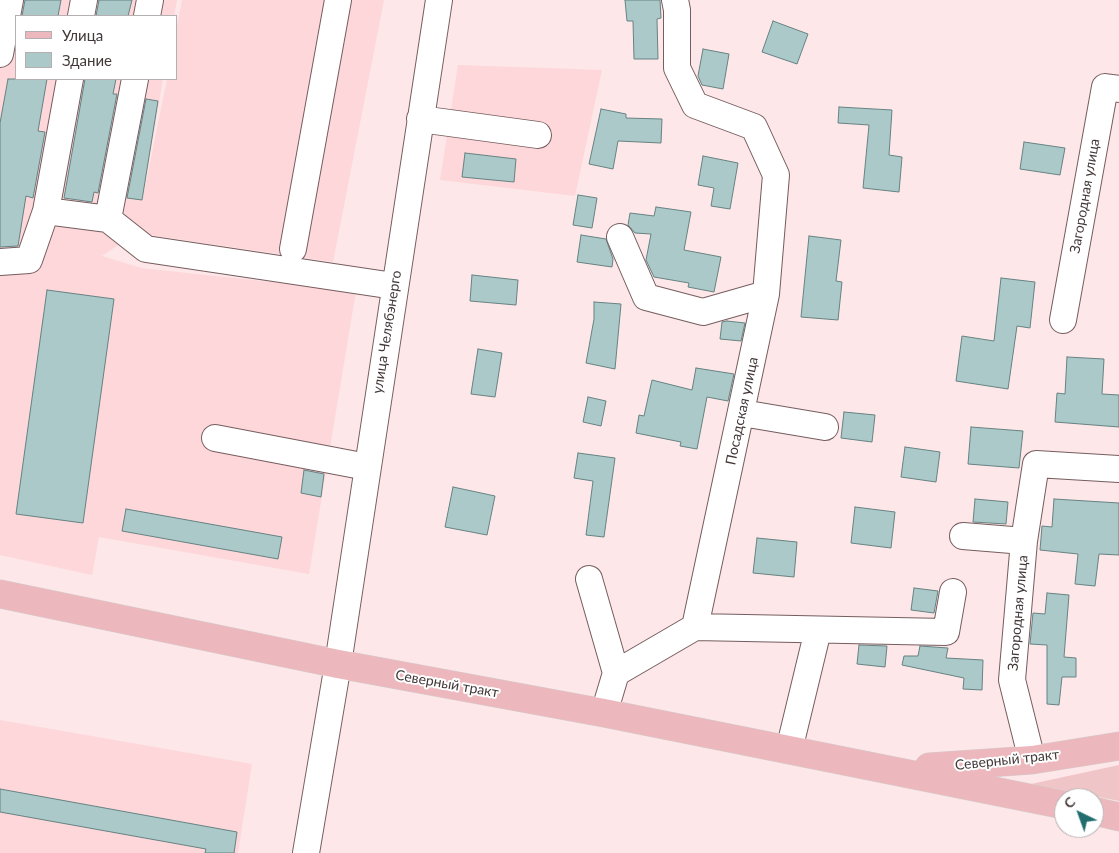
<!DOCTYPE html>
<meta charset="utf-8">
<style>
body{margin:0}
#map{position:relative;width:1119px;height:853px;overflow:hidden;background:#fee7e8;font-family:Lato,sans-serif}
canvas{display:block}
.legend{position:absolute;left:15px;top:15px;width:162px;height:65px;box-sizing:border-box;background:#fff;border:1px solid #b4afb0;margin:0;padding:6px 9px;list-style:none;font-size:15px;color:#433839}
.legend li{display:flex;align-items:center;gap:10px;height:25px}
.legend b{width:25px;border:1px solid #b4afb0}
.north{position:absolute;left:1054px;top:788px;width:50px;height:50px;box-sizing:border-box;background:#fff;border:1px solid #b4afb0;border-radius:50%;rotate:318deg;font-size:14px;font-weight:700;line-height:20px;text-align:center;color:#433839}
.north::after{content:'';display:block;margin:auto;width:18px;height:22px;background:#226e6e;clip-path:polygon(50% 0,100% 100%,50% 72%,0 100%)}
</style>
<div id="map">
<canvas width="1119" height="853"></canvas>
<ul class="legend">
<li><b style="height:6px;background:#edb8bd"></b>Улица</li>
<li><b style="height:14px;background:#abc9c9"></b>Здание</li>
</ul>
<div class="north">С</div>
</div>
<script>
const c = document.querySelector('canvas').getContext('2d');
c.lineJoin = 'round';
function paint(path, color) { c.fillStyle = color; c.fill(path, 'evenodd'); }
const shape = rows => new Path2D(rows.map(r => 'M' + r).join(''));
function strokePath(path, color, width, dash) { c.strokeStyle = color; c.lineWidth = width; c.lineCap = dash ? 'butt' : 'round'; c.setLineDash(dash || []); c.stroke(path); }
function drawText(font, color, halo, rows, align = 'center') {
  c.font = font + ' Lato,sans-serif'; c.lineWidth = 4; c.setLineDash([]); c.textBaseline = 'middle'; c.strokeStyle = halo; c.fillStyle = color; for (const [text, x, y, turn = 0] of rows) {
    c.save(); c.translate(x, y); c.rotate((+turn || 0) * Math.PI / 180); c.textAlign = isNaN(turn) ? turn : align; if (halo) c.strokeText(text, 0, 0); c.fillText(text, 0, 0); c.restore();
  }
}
paint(shape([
 [0,0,177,0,174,16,16,16,16,79,163,79,142,202,167,79,176,79,176,31,182,0,384,0,333,262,136,233,102,256,141,268,356,291,309,574,99,537,92,575,0,555],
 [458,65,602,70,575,196,440,180],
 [0,720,252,764,238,853,0,853]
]), '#fdd7d9');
paint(shape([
 [1119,765,1119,801,1031,784]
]), '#f0c5c8');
const building = shape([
 [25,0,61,0,58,16,22,16,25,0],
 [99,0,132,0,128,16,96,16,99,0],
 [625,0,660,0,661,18,657,19,658,59,634,59,633,21,627,21,625,0],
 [773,21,808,34,797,64,762,52,773,21],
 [703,49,729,54,723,89,702,85,698,76,703,49],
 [8,79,47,79,38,131,45,132,33,198,26,196,18,246,0,247,0,123,8,79],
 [85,79,116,79,113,94,117,94,98,193,94,192,92,202,64,198,85,79],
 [146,99,158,101,142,200,127,198,146,99],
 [839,107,892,110,889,155,902,157,899,192,863,188,869,125,838,123,839,107],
 [601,109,626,114,626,118,662,119,661,143,618,141,613,169,589,164,601,109],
 [1024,142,1065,148,1060,175,1020,169,1024,142],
 [465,153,516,159,514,182,462,177,465,153],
 [703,156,738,163,730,209,711,206,714,188,698,185,703,156],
 [578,195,597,198,592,228,573,225,578,195],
 [656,207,691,212,684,250,721,257,714,292,688,287,689,283,654,277,646,260,651,234,635,233,628,225,630,213,654,216,656,207],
 [581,235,606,239,613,259,612,267,577,262,581,235],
 [809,236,841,240,836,281,842,282,838,320,801,317,809,236],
 [472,275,518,280,516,305,470,301,472,275],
 [1001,278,1035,282,1030,328,1017,326,1008,389,956,381,962,336,994,341,1001,278],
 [47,290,114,299,83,523,16,514,47,290],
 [594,302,621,304,615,369,586,363,594,319,594,302],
 [727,321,745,323,741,341,720,339,722,322,727,321],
 [478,349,502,353,495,397,471,394,478,349],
 [1067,357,1104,359,1102,394,1119,395,1119,427,1055,422,1057,393,1065,394,1067,357],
 [696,368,734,374,728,401,707,397,697,449,680,446,681,442,636,433,639,415,644,416,652,380,692,390,696,368],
 [588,397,606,401,601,426,583,422,588,397],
 [844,412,875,415,872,442,841,438,844,412],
 [971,427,1023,431,1019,468,968,464,971,427],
 [905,447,940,452,936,482,901,477,905,447],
 [578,453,615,458,604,537,586,535,593,481,574,478,578,453],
 [304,470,324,474,321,497,301,493,304,470],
 [453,487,495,496,487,535,445,527,453,487],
 [975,499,1008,502,1006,524,973,522,975,499],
 [1054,499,1119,503,1119,555,1099,554,1095,586,1075,584,1078,554,1040,550,1042,526,1052,527,1054,499],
 [855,507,895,512,891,548,851,543,855,507],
 [126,509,282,537,278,559,122,531,126,509],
 [757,538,797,542,794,577,753,573,757,538],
 [914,588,938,591,934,613,911,610,914,588],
 [1047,593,1069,595,1064,657,1076,658,1076,677,1062,677,1059,705,1047,704,1047,645,1030,644,1033,613,1045,614,1047,593],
 [859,645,887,646,885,667,857,664,859,645],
 [920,646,948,648,946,658,983,660,982,690,963,689,964,678,902,665,904,656,918,656,920,646],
 [0,789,237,832,234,853,205,853,206,849,0,812,0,789]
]);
paint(building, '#abc9c9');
strokePath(building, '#668282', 1);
const minor = shape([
 [81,16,84,0],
 [147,16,150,0],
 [0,54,10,0],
 [420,119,538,135],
 [46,211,108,219,146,249,394,286],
 [108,219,135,79],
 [620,237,646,297,703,312,766,294],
 [293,249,338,0],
 [0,262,29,260,46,211,70,79],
 [1063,320,1105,87,1119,89],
 [742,413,825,427],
 [215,438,367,467],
 [963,536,1024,541],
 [589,579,616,673],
 [695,627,946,632,953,592],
 [604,713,616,673,695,627,766,294,776,175,754,127,695,105,677,68,677,10,675,0],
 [789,750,818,630],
 [1032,760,1012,680,1024,541,1036,464,1119,469],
 [306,853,338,664,439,0]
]);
const major = shape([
 [0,594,338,664,604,713,1064,805],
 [929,767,1032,760,1119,746],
 [1094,811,1119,817]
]);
strokePath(minor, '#765d5f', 28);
strokePath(major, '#d2cfcf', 29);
strokePath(minor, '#fff', 26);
strokePath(major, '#edb8bd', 28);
drawText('14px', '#433839', '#fff', [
 ["Загородная улица",1085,196,-80],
 ["улица Челябэнерго",387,332,-81],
 ["Посадская улица",742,411,-78],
 ["Загородная улица",1018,613,-85],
 ["Северный тракт",447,684,10],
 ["Северный тракт",1007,760,-6]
]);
</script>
